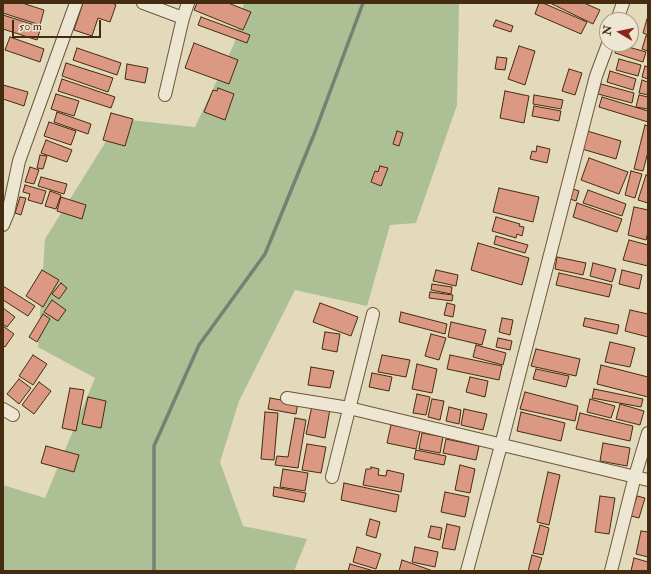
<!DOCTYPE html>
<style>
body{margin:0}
#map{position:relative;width:651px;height:574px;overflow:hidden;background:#e3d9bb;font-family:"IM FELL Double Pica",serif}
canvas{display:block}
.frame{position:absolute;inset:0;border:4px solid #452c11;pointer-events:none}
.north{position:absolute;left:599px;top:12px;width:40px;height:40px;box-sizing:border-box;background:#ede6d3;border:1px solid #aa9c85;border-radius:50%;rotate:279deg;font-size:11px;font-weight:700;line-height:16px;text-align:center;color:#452c11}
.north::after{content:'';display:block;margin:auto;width:14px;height:18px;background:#8f2418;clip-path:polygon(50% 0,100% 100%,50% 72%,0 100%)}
.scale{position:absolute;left:12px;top:20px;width:89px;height:18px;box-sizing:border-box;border:2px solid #452c11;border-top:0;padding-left:5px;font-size:12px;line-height:14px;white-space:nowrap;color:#452c11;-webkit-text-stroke:3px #ede6d3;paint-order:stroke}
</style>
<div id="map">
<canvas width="651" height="574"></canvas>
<div class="frame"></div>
<div class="north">N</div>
<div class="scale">50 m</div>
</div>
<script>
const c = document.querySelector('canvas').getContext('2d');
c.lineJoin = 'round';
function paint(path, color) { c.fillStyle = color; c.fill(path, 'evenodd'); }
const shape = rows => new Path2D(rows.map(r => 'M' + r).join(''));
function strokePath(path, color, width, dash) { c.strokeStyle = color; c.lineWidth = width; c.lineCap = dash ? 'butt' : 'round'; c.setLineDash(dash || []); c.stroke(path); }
paint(shape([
 [244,3,459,3,457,105,416,223,390,225,367,306,295,290,239,401,220,462,243,526,307,539,294,571,3,571,3,485,45,498,95,378,38,347,45,239,120,119,195,127,234,44]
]), '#adc095');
strokePath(shape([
 [154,571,154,446,199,345,265,254,315,132,363,3]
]), '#768173', 3.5);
const building = shape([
 [3,3,22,3,44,10,40,25,3,13,3,3],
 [83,3,112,3,116,5,110,22,98,18,92,36,74,30,83,3],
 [197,3,228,3,251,12,243,30,194,10,197,3],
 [539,3,543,3,587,22,581,34,535,14,539,3],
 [550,3,584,3,600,10,593,24,550,3],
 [3,15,41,27,37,40,3,29,3,15],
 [201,17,250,35,247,43,198,25,201,17],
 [647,19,648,19,648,35,643,33,647,19],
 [496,20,513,26,511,32,493,26,496,20],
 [646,36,648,36,648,51,642,49,646,36],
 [10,37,44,49,40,62,5,50,10,37],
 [194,43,238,60,229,84,185,68,194,43],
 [618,44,646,52,643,62,615,53,618,44],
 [519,46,535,51,525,85,508,79,519,46],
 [77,48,121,63,117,75,73,60,77,48],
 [497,57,507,58,505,70,495,69,497,57],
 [619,59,641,65,638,76,616,70,619,59],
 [66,63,113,78,108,92,62,76,66,63],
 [127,64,148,68,145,83,125,79,127,64],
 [645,66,648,67,648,79,642,77,645,66],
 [569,69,582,73,575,95,562,91,569,69],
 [610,71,636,79,633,90,607,82,610,71],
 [62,79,115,97,111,108,58,91,62,79],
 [642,80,648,82,648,95,639,93,642,80],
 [601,84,634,93,632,103,598,94,601,84],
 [3,85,28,92,24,106,3,99,3,85],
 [218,88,234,94,225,120,204,112,213,90,217,91,218,88],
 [505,91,529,96,524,123,500,118,505,91],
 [56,94,79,101,74,116,51,109,56,94],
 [534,95,563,100,561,109,533,104,534,95],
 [639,95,648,97,648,109,636,107,639,95],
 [602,97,648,111,648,122,599,107,602,97],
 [534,106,561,111,559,121,532,116,534,106],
 [57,112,91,124,88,134,54,122,57,112],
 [111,113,133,119,125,146,103,140,111,113],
 [49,122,76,131,71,145,44,136,49,122],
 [645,125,648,126,648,152,643,171,634,169,645,125],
 [397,131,403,133,399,146,393,144,397,131],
 [587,131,621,141,616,159,582,149,587,131],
 [46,140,72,150,67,162,41,153,46,140],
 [537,146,550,149,547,163,530,159,532,151,536,152,537,146],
 [40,155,47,156,43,169,37,168,40,155],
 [589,158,628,172,619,194,581,180,589,158],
 [380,166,388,168,381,186,371,182,375,171,378,172,380,166],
 [30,167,39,170,34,184,25,182,30,167],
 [631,171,642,174,635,198,625,195,631,171],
 [646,175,648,175,648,203,638,200,646,175],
 [41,177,67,184,64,194,38,186,41,177],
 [25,185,46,191,42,204,28,200,30,194,23,192,25,185],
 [499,188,539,197,533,222,493,212,499,188],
 [570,188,579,191,576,201,567,198,570,188],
 [588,190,626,204,622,216,583,203,588,190],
 [50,191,61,195,56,209,45,206,50,191],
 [20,197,26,198,21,215,15,213,20,197],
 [61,197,86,205,82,219,57,211,61,197],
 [577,203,622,219,617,232,573,217,577,203],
 [634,207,648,210,648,232,646,240,628,235,634,207],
 [496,217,520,224,519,226,524,227,522,236,517,234,516,238,492,231,496,217],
 [496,236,528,245,525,253,494,244,496,236],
 [629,240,648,245,648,266,623,260,629,240],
 [478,243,529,258,522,285,471,270,478,243],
 [557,257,586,263,583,275,555,269,557,257],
 [593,263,616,269,612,282,590,276,593,263],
 [42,270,59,280,43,307,26,296,42,270],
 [436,270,458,275,456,286,433,281,436,270],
 [622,270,642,275,639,289,619,284,622,270],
 [559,273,612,285,609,297,556,285,559,273],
 [61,283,67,288,59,299,52,294,61,283],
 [432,284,452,287,451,294,431,290,432,284],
 [3,286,35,306,28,316,3,300,3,286],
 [430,292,453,295,452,301,429,298,430,292],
 [52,300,66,310,58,321,44,312,52,300],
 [320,303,358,317,351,336,313,322,320,303],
 [447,303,455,305,453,317,444,315,447,303],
 [3,308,15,317,7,327,3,324,3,308],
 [630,310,648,314,648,337,625,331,630,310],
 [401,312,447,324,445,334,399,322,401,312],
 [43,314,50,319,37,342,29,337,43,314],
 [502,318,513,320,510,335,499,332,502,318],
 [585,318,619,325,617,334,583,326,585,318],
 [451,322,486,330,482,345,448,337,451,322],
 [3,326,14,334,5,347,3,345,3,326],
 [325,332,340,334,337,352,322,349,325,332],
 [431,334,446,338,439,360,425,356,431,334],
 [498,338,512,341,510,350,496,347,498,338],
 [610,342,635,348,630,367,605,362,610,342],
 [476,345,506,353,503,365,473,357,476,345],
 [536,349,580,359,576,376,531,366,536,349],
 [33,355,47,364,33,385,19,376,33,355],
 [382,355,410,360,406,377,378,372,382,355],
 [450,355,502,366,499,380,447,369,450,355],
 [417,364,437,369,432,393,412,389,417,364],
 [601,365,648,377,648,397,597,384,601,365],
 [311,367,334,371,330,388,308,385,311,367],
 [536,369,569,376,566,387,533,379,536,369],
 [372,373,392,377,389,391,369,387,372,373],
 [470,377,488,381,485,397,466,392,470,377],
 [19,379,31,388,19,404,7,394,19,379],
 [39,382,51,391,34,414,22,405,39,382],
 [70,388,84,390,76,431,62,428,70,388],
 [594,389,643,399,641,407,592,398,594,389],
 [525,392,578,406,575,421,520,409,525,392],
 [417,394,430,397,426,415,413,413,417,394],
 [88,397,106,401,101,428,82,424,88,397],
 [270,398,298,403,296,414,268,409,270,398],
 [432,399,444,401,440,420,428,417,432,399],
 [590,399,615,406,611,418,587,412,590,399],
 [620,404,644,411,640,425,616,419,620,404],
 [312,406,330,409,325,438,306,434,312,406],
 [449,407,461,410,459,424,446,421,449,407],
 [464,409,487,414,483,430,461,425,464,409],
 [265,412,278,413,274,460,261,459,265,412],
 [521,412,565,423,561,441,517,431,521,412],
 [580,413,633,426,630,441,576,429,580,413],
 [295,418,306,420,298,468,275,465,277,456,288,457,295,418],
 [391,425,420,431,416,449,387,443,391,425],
 [422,433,443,437,440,453,419,449,422,433],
 [446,439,479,446,476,460,443,453,446,439],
 [603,443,630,448,627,466,600,461,603,443],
 [307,444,326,447,321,473,302,470,307,444],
 [46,446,79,455,74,472,41,463,46,446],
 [416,450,446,456,444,465,414,459,416,450],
 [460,465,475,469,470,493,455,490,460,465],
 [371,467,379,469,378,475,386,476,387,470,404,474,401,492,363,485,366,469,371,469,371,467],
 [283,469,308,473,305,491,280,487,283,469],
 [548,472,560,475,549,525,537,522,548,472],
 [344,483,399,495,396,512,341,500,344,483],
 [274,487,306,493,304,502,273,496,274,487],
 [445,492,469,497,465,517,441,512,445,492],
 [600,496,615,498,609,534,595,532,600,496],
 [637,496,645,498,639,518,631,516,637,496],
 [370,519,380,522,376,538,366,535,370,519],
 [447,524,460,527,455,550,442,548,447,524],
 [540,525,549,528,543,555,533,553,540,525],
 [431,526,442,528,440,540,428,537,431,526],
 [641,531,648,532,648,557,636,554,641,531],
 [357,547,381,554,376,569,353,562,357,547],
 [415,547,438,552,435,567,412,562,415,547],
 [532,555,542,558,538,571,528,571,532,555],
 [634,558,648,562,648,571,631,571,634,558],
 [402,560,433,571,399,571,402,560],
 [350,564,374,571,348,571,350,564]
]);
paint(building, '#db9882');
strokePath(building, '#452c11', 1);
const street = shape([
 [143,3,183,18],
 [617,20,623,3],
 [165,95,183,18,188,3],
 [3,225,8,213,19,161,76,3],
 [287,398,349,408,648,480],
 [3,409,13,415],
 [332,477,373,314],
 [467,571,501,445,596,76,608,44],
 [611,571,635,476,648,433]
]);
strokePath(street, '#6c573c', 14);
strokePath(street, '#ede6d3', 12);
</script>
